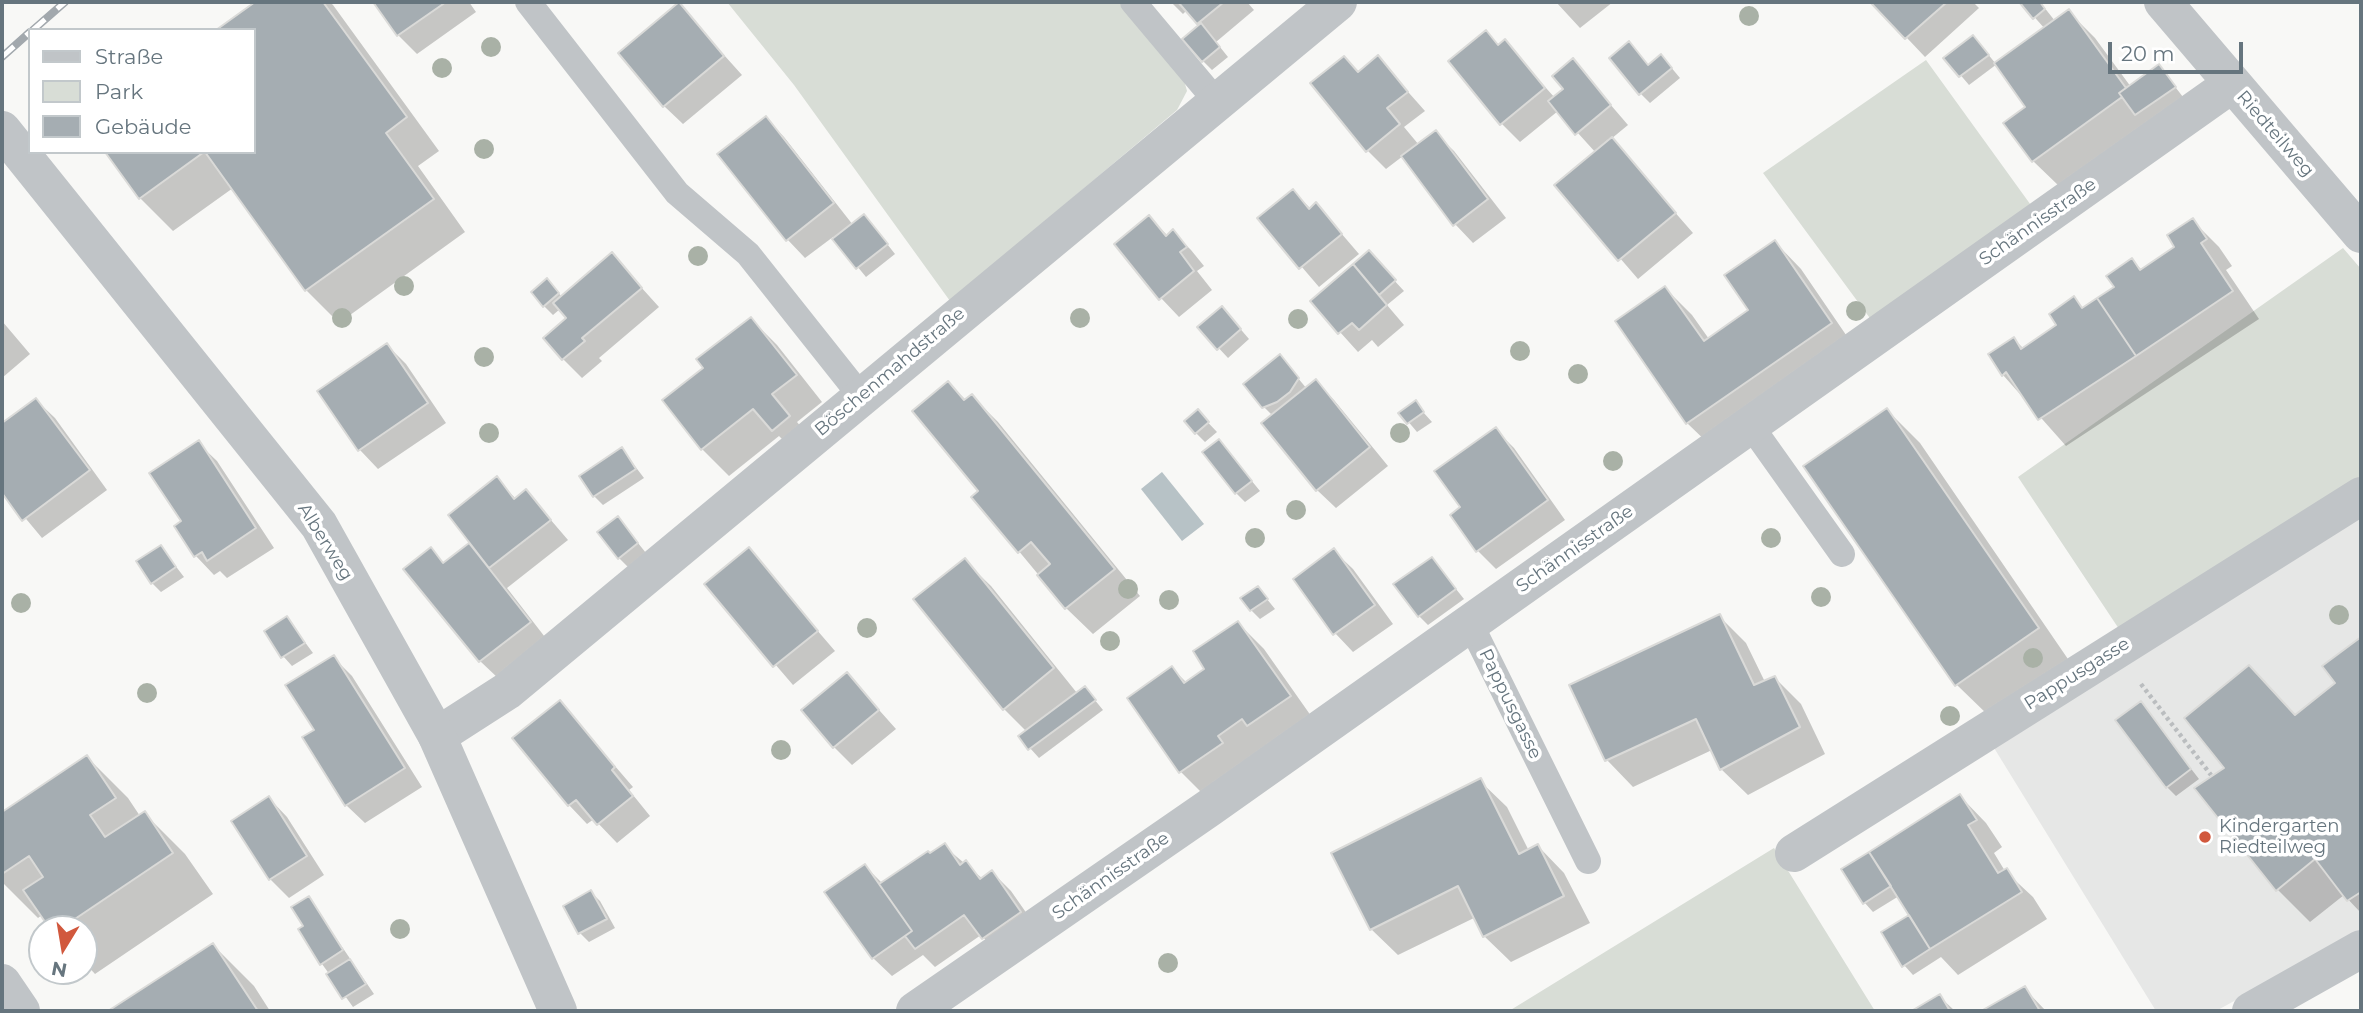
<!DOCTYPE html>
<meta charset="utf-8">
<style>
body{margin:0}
#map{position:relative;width:2363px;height:1013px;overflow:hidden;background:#f8f8f6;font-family:Montserrat,sans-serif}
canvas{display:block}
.frame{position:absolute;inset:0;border:4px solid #66757e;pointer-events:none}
.legend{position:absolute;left:28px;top:28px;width:228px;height:126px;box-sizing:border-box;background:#fff;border:2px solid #c2c8cb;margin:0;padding:9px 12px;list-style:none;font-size:21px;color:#66757e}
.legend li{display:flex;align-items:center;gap:14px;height:35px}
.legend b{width:35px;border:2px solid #c2c8cb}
.north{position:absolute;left:28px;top:915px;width:70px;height:70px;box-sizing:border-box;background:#fff;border:2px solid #c2c8cb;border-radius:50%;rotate:191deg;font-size:19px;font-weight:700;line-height:28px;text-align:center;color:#66757e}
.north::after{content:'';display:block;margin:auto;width:24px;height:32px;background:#d1583d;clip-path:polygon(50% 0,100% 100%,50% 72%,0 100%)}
.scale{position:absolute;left:2108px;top:42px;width:135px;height:32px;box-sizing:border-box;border:4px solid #66757e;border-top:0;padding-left:9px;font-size:21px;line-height:24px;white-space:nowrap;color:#66757e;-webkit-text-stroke:5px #fff;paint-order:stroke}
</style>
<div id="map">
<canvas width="2363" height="1013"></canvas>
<div class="frame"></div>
<ul class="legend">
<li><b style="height:9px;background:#c0c4c7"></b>Straße</li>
<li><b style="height:19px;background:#d8ddd6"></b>Park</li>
<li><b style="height:19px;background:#a5adb2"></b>Gebäude</li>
</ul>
<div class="north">N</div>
<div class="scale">20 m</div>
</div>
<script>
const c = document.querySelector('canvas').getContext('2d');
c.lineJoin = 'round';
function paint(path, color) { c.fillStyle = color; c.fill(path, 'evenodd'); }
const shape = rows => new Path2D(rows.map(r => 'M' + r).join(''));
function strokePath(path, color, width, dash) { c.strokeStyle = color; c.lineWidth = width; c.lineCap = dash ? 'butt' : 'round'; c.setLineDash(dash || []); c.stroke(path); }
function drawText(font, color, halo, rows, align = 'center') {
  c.font = font + ' Montserrat,sans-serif'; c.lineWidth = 7; c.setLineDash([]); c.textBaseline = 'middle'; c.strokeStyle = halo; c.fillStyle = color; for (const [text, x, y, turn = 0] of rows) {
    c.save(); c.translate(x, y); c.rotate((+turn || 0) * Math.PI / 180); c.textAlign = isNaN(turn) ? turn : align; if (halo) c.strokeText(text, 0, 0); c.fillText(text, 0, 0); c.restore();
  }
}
paint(shape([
 [2361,517,2361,931,2216,1011,2156,1011,1991,743]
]), '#e6e7e6');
paint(shape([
 [727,2,1120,2,1182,73,1187,91,1177,110,950,301,794,85],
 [1926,60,2033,208,1872,321,1763,173],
 [2343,248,2361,269,2361,480,2121,632,2018,477],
 [1774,848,1875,1011,1509,1011]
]), '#d8ddd6');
paint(shape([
 [1162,472,1204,524,1182,541,1141,489]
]), '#b7c2c6');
paint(shape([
 [258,2,330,2,333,5,439,151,418,166,465,232,339,323,306,290,233,188,173,231,140,198,107,152,254,152,254,30,219,30],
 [375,2,469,2,476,12,417,54,398,35],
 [1171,2,1247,2,1254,10,1216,42,1228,57,1212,70,1203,61,1201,25,1187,10,1183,14],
 [1556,2,1613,2,1580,28],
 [1873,2,1973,2,1979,8,1925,57],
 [2040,2,2055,21,2068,11,2095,38,2131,87,2159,66,2183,97,2060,187,2033,161,2028,107,1997,64,1969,85,1946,58,1982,47,1996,64,2045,29,2022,3],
 [679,5,742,75,683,124,664,106],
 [1486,32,1500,46,1505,42,1555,98,1565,89,1573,61,1628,125,1611,139,1693,233,1638,279,1557,185,1596,153,1558,111,1520,142,1502,124],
 [1638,53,1649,66,1670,66,1680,78,1650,103,1641,94],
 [1378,58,1425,111,1404,127,1419,145,1435,133,1454,151,1506,218,1473,243,1455,224,1403,156,1386,169,1368,151,1359,73],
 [766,118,784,137,853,225,873,226,895,254,866,277,833,237,805,258,787,239],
 [1293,191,1311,209,1316,204,1359,254,1319,287,1260,218],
 [1149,217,1168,236,1173,232,1191,250,1204,266,1197,271,1212,290,1179,317,1161,298],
 [2193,221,2219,247,2232,266,2226,270,2259,319,2066,446,2003,375,2014,339,2024,349,2059,326,2074,298,2084,309,2116,288,2132,260,2142,270,2177,247],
 [1775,242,1801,269,1857,351,1714,449,1687,423,1665,288,1692,315,1709,339,1751,311],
 [1369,253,1404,291,1387,305,1404,325,1378,347,1372,340,1358,352,1312,301],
 [612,255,659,307,599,358,602,361,582,378,563,359,568,319,560,309,553,315,544,306,556,290,562,297],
 [1231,318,1249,339,1228,358,1200,328],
 [751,319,777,345,822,402,797,422,815,443,800,457,779,436,729,476,702,449,705,368],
 [2,321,30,354,2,378],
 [387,345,406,364,446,423,378,469,360,450],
 [1288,366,1307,389,1316,382,1334,400,1388,466,1336,508,1317,490,1273,416,1263,406],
 [948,383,966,400,972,396,998,422,1140,596,1093,634,1066,608,974,497,980,491],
 [36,400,55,418,107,490,42,538,2,490,2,425],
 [1415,403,1432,422,1417,432,1401,413],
 [1887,410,1920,443,2070,662,1990,717,1957,685],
 [1198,412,1217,432,1205,442,1196,433],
 [1495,429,1514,448,1565,520,1496,569,1477,550,1462,508],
 [1219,441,1260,491,1245,502,1236,493],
 [198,443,217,461,274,548,227,578,220,571,214,575,196,556,176,526,184,522],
 [622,449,644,478,603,505,594,496],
 [497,479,516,499,526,491,568,540,507,588,548,641,499,679,480,661,431,550,445,564,472,544],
 [618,518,646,553,628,567,619,558],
 [161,547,184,577,161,592,152,583],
 [748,550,835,651,793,685,707,585],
 [1334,551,1353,569,1393,624,1353,652,1335,633],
 [1432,559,1464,599,1428,625,1419,616],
 [964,560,991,586,1077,693,1085,688,1103,710,1039,758,1020,737,1027,732,1004,709],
 [1258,588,1275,609,1260,619,1251,610],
 [1719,616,1746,643,1765,682,1775,678,1801,704,1825,754,1748,795,1721,769,1712,750,1633,787,1607,760],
 [287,618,313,653,292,666,283,656],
 [1238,623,1264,649,1316,723,1207,798,1181,772,1129,698,1172,668,1187,683,1207,669],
 [2361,639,2361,913,2344,895,2310,922,2277,889,2226,769,2249,668,2296,716,2338,683,2325,666],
 [333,657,352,676,422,787,365,823,346,805,316,730],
 [847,674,896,729,852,765,834,747],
 [560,702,633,787,629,790,650,816,617,843,594,819,587,824,569,805],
 [2141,704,2199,779,2176,796,2167,787],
 [87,757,128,798,140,816,144,813,185,854,213,894,95,974,84,962,84,929,52,929,42,915,38,918,2,882,2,815],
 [1480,781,1507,807,1529,851,1538,846,1564,873,1590,923,1511,962,1484,936,1474,918,1398,955,1371,929],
 [1960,796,1986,823,2002,847,1994,853,2005,871,2033,897,2047,919,1958,975,1941,957,1913,975,1904,965,1914,922,1899,896,1873,912,1864,902],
 [269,798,287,817,324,875,289,898,270,879],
 [944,846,983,879,992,872,1011,891,1039,931,1002,957,981,935,935,967,923,955,892,976,873,958,865,866,883,884],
 [591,892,600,901,615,928,589,942,580,933],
 [309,898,374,994,353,1007,322,964,306,926],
 [213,945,254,986,270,1011,111,1011],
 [2024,988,2046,1011,1984,1011],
 [1940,997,1955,1011,1916,1011,1916,1010]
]), '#0003');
const building = shape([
 [255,2,323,2,407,117,386,133,434,199,305,291,205,152,254,152,254,30,216,30,255,2],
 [373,2,446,2,397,36,373,2],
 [679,2,724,56,663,107,618,53,679,2],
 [1178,2,1224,2,1197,24,1178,2],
 [1870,2,1947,2,1905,39,1870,2],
 [2040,2,2045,9,2033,19,2020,3,2040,2],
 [2069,9,2126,88,2119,93,2122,97,2032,162,2003,123,2025,107,1994,63,2069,9],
 [1201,23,1220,47,1202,62,1182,39,1201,23],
 [1486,30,1498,45,1505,39,1545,88,1500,125,1448,61,1486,30],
 [1973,35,1989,55,1959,77,1943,58,1973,35],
 [1629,41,1648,65,1661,54,1672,68,1639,95,1609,58,1629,41],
 [1378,55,1408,92,1387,108,1400,124,1366,152,1310,83,1344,56,1358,72,1378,55],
 [1573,58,1611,105,1575,135,1548,101,1563,89,1552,76,1573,58],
 [2159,64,2176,87,2135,115,2119,93,2159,64],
 [766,116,834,203,786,241,717,154,766,116],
 [1436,130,1488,199,1453,226,1401,156,1436,130],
 [1612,137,1676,213,1618,261,1554,185,1612,137],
 [105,152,204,152,139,199,105,152],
 [1293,189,1309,209,1316,202,1342,234,1299,269,1257,218,1293,189],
 [864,214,888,244,856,269,832,239,864,214],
 [1149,215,1166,236,1173,229,1187,247,1180,252,1194,271,1159,300,1114,244,1149,215],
 [2193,218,2207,239,2201,243,2233,291,2136,356,2097,298,2114,287,2106,276,2132,258,2140,270,2174,247,2167,235,2193,218],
 [1775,240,1832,323,1686,424,1615,321,1665,286,1704,341,1748,310,1724,275,1775,240],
 [1369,250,1396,280,1379,295,1353,264,1369,250],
 [612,252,642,288,582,338,585,341,562,360,543,338,566,318,553,303,612,252],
 [1353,264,1387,305,1359,330,1352,323,1338,334,1310,301,1353,264],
 [547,278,559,293,543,307,531,292,547,278],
 [2074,296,2082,308,2097,298,2136,356,2038,420,2006,372,2002,376,1988,354,2014,337,2021,349,2056,325,2049,314,2074,296],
 [1222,306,1241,329,1217,350,1197,327,1222,306],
 [751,317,797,375,772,394,790,416,772,431,753,409,701,450,662,400,703,368,696,359,751,317],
 [387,343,428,403,358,451,317,391,387,343],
 [1280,354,1299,378,1290,392,1277,402,1262,408,1243,384,1280,354],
 [1316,379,1370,447,1316,491,1261,423,1316,379],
 [948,381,964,400,972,394,1115,569,1065,609,1037,575,1050,564,1031,542,1018,553,971,497,978,491,912,411,948,381],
 [36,398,90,470,22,521,2,493,2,423,36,398],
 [1416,400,1424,412,1407,424,1398,413,1416,400],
 [1887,408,2039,628,1955,686,1803,466,1887,408],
 [1198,409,1209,422,1195,434,1184,421,1198,409],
 [1496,427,1548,500,1476,552,1450,515,1460,507,1434,471,1496,427],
 [1219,439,1252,481,1235,494,1202,452,1219,439],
 [199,440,256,528,207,561,202,552,194,557,174,526,181,521,149,473,199,440],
 [622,447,636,469,593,497,579,476,622,447],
 [497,476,514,499,526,489,551,520,489,568,448,515,497,476],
 [618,516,638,543,618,559,597,532,618,516],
 [469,543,531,622,479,662,403,569,431,547,443,563,469,543],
 [161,545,176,567,151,584,136,561,161,545],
 [749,547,818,631,773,667,704,584,749,547],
 [1334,548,1375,605,1333,635,1293,579,1334,548],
 [1432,557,1456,589,1418,617,1393,584,1432,557],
 [965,558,1054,668,1003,710,913,599,965,558],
 [1258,586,1268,599,1250,611,1240,598,1258,586],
 [1720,614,1754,685,1775,676,1800,727,1720,770,1696,719,1605,761,1569,685,1720,614],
 [287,616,305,643,281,658,264,631,287,616],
 [1238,621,1291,696,1247,726,1242,719,1218,736,1223,743,1179,773,1127,698,1172,666,1184,683,1204,669,1193,651,1238,621],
 [2361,637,2361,892,2347,901,2315,859,2276,891,2194,788,2224,768,2184,718,2249,665,2295,715,2335,683,2322,666,2361,637],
 [334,655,405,768,345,806,302,737,314,730,285,685,334,655],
 [847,672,879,710,833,748,801,710,847,672],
 [1085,686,1096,700,1028,750,1018,736,1085,686],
 [560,700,615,767,612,770,633,796,597,825,576,800,568,806,512,738,560,700],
 [2141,701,2191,769,2166,788,2115,720,2141,701],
 [87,755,116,798,90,815,105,837,145,811,173,853,60,929,50,929,23,890,43,877,29,856,2,874,2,812,87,755],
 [1481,778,1519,854,1538,844,1564,896,1483,937,1458,886,1370,930,1331,853,1481,778],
 [1960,794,1977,820,1968,825,1998,873,2007,868,2022,892,1930,949,1869,852,1960,794],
 [269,796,307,856,269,880,231,821,269,796],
 [945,843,960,865,966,860,980,879,992,870,1021,912,982,939,964,915,915,949,905,936,912,931,879,884,928,851,930,853,945,843],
 [1869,852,1891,886,1863,904,1841,869,1869,852],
 [865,864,912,931,872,959,824,892,865,864],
 [591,890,607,919,578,934,563,906,591,890],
 [309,896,343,950,320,965,298,929,303,926,291,907,309,896],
 [1909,915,1930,949,1902,967,1881,932,1909,915],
 [213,943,258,1011,108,1011,213,943],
 [350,959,366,984,342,999,326,974,350,959],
 [2025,986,2040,1011,1981,1011,2025,986],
 [1940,994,1950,1011,1914,1011,1913,1010,1940,994]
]);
paint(building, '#a5adb2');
strokePath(building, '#dadad8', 2);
strokePath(shape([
 [2141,684,2211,775]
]), '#babdbf', 4.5, [3.5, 3.5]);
strokePath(shape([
 [528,2,677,193,748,254,860,395],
 [1133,2,1217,102],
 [1751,426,1842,554],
 [1470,623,1588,861]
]), '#c0c4c7', 26);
strokePath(shape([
 [2163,2,2361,234],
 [437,736,507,691,1338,2],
 [1794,853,2361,496],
 [2,983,21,1011],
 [915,1011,1209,808,2232,84],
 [2251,1011,2361,949]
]), '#c0c4c7', 38);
strokePath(shape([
 [2,130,319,525,437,736,558,1011]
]), '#c0c4c7', 38);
const rail = shape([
 [33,30,65,2],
 [2,57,30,32]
]);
strokePath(rail, '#a2a8ad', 8);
strokePath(rail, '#fff', 5, [16]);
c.fillStyle = '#a9b1a6';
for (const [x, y] of [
 [1749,16],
 [491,47],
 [442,68],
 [484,149],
 [698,256],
 [404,286],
 [1856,311],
 [342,318],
 [1080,318],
 [1298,319],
 [1520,351],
 [484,357],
 [1578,374],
 [489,433],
 [1400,433],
 [1613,461],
 [1296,510],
 [1255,538],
 [1771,538],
 [1128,589],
 [1821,597],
 [1169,600],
 [21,603],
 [2339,615],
 [867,628],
 [1110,641],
 [2033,658],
 [147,693],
 [1950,716],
 [781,750],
 [400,929],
 [1168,963]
]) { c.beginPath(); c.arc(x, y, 10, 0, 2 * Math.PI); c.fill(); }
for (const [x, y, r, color] of [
 [2205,837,7,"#d1583d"]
]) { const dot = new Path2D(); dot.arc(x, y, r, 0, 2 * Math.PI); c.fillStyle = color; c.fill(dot); strokePath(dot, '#fff', 2.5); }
drawText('18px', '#66757e', '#fff', [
 ["Riedteilweg",2275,134,49],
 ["Schännisstraße",2038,222,-35],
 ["Böschenmahdstraße",890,372,-40],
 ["Alberweg",325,542,58],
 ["Schännisstraße",1575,549,-35],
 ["Pappusgasse",2077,674,-32],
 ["Pappusgasse",1510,704,64],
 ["Schännisstraße",1111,876,-35]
]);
drawText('18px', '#66757e', '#fff', [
 ["Kindergarten",2219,827],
 ["Riedteilweg",2219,848]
], 'left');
</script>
